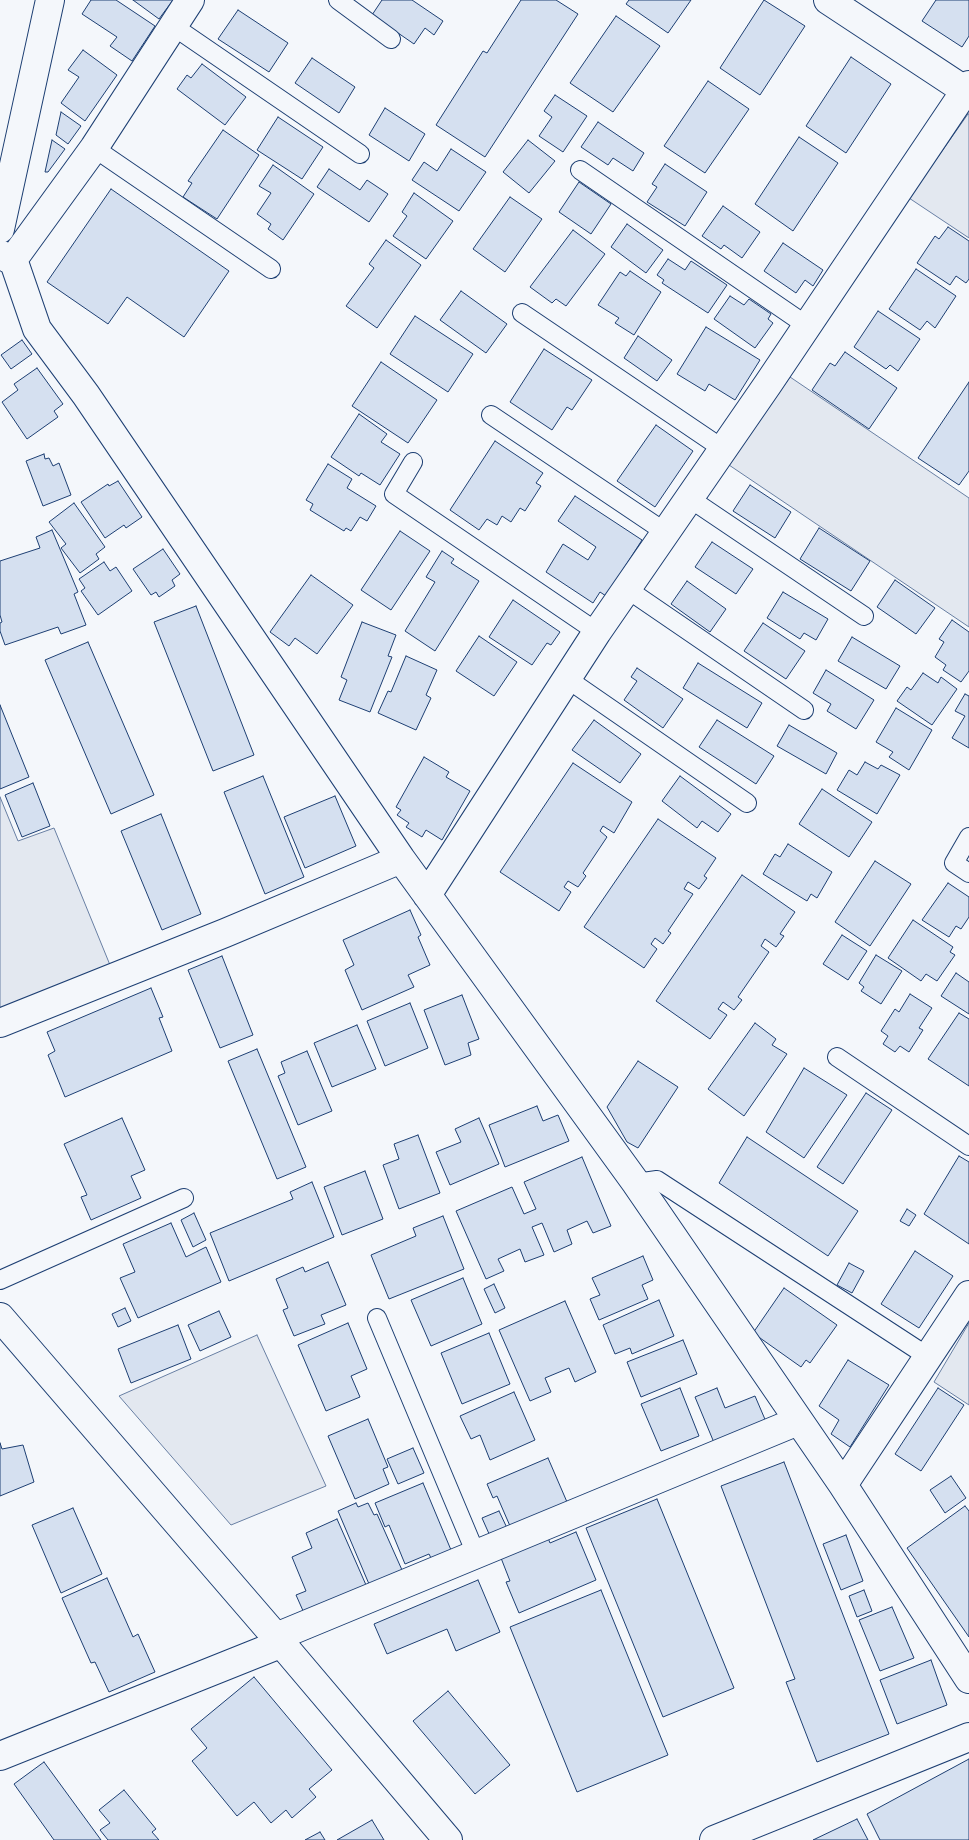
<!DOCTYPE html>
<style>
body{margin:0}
canvas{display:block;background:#f4f7fb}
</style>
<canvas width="969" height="1840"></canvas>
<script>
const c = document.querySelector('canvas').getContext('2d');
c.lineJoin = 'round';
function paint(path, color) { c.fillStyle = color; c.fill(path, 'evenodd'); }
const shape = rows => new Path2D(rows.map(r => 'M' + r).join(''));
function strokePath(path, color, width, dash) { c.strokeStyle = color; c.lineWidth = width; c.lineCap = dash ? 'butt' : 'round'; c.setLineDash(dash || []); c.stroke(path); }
const parking = shape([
 [968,114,969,114,969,238,909,198,968,114],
 [790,377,969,498,969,627,729,465,790,377],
 [0,797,18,841,54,828,110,965,0,1010,0,797],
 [969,1323,969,1405,934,1382,969,1323],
 [257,1335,326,1486,231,1525,119,1396,257,1335]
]);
paint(parking, '#e3e8f0');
strokePath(parking, '#687fa3', 1);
const building = shape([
 [91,0,116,0,155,26,132,61,110,46,117,37,82,14,91,0],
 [133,0,173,0,159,19,133,0],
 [382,0,412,0,443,21,434,35,425,28,414,44,372,15,382,0],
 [521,0,556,0,578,14,485,157,436,125,483,51,487,53,521,0],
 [629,0,691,0,668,33,626,4,629,0],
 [764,0,805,26,760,95,720,68,764,0],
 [936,0,969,0,969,36,962,47,922,21,936,0],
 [238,10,288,43,269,72,218,39,238,10],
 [616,16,660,46,613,112,570,83,616,16],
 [83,50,117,75,85,121,61,103,79,77,68,70,83,50],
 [851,57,891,84,846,153,806,126,851,57],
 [312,58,355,87,339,113,295,83,312,58],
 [202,64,246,97,225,125,177,89,187,75,191,78,202,64],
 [708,81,749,109,705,173,664,146,708,81],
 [555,95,587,116,563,152,539,136,552,117,544,111,555,95],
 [385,108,425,134,409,161,369,135,385,108],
 [61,112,81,126,68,144,56,135,61,112],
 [278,117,323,147,302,179,257,150,278,117],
 [598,122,644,153,633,171,613,158,608,165,581,147,598,122],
 [223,130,259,155,217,219,183,197,192,183,188,181,223,130],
 [799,137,838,163,793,231,755,204,799,137],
 [52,140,65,149,48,172,45,172,52,140],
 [528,140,555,161,529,193,503,172,528,140],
 [451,149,486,172,459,211,412,180,424,162,437,171,451,149],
 [665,164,707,192,685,226,647,202,657,187,652,184,665,164],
 [273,165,314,194,283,240,268,229,271,224,257,214,271,193,259,186,273,165],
 [329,169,360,190,367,180,388,194,369,222,317,187,329,169],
 [579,182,611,204,591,234,559,212,579,182],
 [111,189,229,271,184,337,127,297,108,324,47,282,111,189],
 [414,193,453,221,426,259,393,236,407,216,402,212,414,193],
 [510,197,542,219,505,272,473,249,510,197],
 [723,206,760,232,742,258,724,245,721,249,702,236,723,206],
 [627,224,663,250,646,273,611,247,627,224],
 [948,227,969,241,969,279,966,283,956,276,950,285,917,263,935,236,939,239,948,227],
 [573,230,605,254,566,306,556,299,552,303,530,287,573,230],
 [386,240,421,265,377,328,346,306,374,268,369,264,386,240],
 [783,243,823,270,813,286,805,280,796,293,764,271,783,243],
 [668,259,685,270,691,261,727,285,708,313,662,283,664,280,657,275,668,259],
 [916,269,956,296,935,328,927,321,920,330,889,309,916,269],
 [630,271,661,292,634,335,615,323,619,318,598,305,620,272,626,276,630,271],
 [461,291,507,324,486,353,440,320,461,291],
 [730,296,744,305,749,299,771,314,768,319,773,323,755,348,714,319,730,296],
 [878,311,920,339,898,371,890,365,886,369,854,347,878,311],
 [415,316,473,354,448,392,390,354,415,316],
 [706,327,760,360,735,400,709,384,705,391,677,374,706,327],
 [638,336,672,360,657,381,624,358,638,336],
 [22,340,32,354,11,369,1,355,22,340],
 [544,349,592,380,572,410,567,407,552,430,510,402,544,349],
 [845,352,897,388,869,429,812,390,830,363,835,366,845,352],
 [381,362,437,400,408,443,352,406,381,362],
 [37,368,63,404,54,411,58,417,27,439,2,402,18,390,14,384,37,368],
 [969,382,969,471,959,485,918,458,969,382],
 [359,414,387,434,381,442,400,454,380,485,361,473,359,476,331,457,359,414],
 [656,425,693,451,655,507,617,481,656,425],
 [495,441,543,473,536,483,541,486,525,511,520,508,511,522,502,516,497,525,487,519,479,530,450,510,495,441],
 [44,454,45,459,49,458,53,466,59,463,71,495,43,506,26,461,44,454],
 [328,464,352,479,347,488,376,506,367,521,360,517,351,531,346,528,344,531,310,510,313,504,306,500,328,464],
 [118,481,142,517,126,528,124,525,105,538,81,502,108,484,109,486,118,481],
 [750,485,791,512,775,538,733,511,750,485],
 [575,496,642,540,606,596,600,592,593,603,546,572,563,544,588,560,596,547,558,521,575,496],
 [74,503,105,547,96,554,99,559,80,573,61,548,66,544,49,522,74,503],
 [819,528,870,561,851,591,800,559,819,528],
 [52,530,78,592,74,594,86,625,61,634,58,627,5,645,0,631,0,623,2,622,0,615,0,561,40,548,36,537,52,530],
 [400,531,430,551,391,610,361,590,400,531],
 [712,542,753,569,736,594,695,567,712,542],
 [163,549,180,574,172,580,175,586,159,597,156,592,151,595,133,569,163,549],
 [442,551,454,559,451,563,479,581,435,651,405,631,435,582,426,577,442,551],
 [104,562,110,571,116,567,132,591,98,615,81,591,85,588,79,579,104,562],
 [311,575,353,605,317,654,295,638,289,646,270,632,311,575],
 [895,580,935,608,916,634,877,607,895,580],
 [687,581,726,609,710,632,671,604,687,581],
 [783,592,828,619,816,640,804,633,800,639,767,618,783,592],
 [513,600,560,632,551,645,547,643,532,665,489,637,513,600],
 [196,606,254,755,213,771,154,622,196,606],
 [952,620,969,632,969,671,961,682,943,670,946,665,935,657,944,642,939,639,952,620],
 [362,622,396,635,388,656,392,657,370,712,339,700,347,680,341,677,362,622],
 [763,623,805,651,786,679,744,651,763,623],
 [479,636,517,662,494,696,456,671,479,636],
 [852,637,900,666,886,689,838,661,852,637],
 [88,642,154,795,111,814,45,660,88,642],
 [406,656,437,670,426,695,431,698,416,730,378,713,388,691,391,692,406,656],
 [698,663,762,703,747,728,683,688,698,663],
 [637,668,683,699,663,728,624,700,637,681,631,677,637,668],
 [826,670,874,700,856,729,827,711,831,704,813,693,826,670],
 [923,673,938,683,941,677,957,689,932,725,897,701,907,687,911,690,923,673],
 [965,694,969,696,969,748,952,738,965,716,955,711,965,694],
 [0,705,29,777,0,789,0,705],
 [896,708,932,730,909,770,889,757,893,752,876,742,896,708],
 [594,720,641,754,620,783,572,750,594,720],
 [717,720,774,756,756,784,699,747,717,720],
 [789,725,837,753,826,774,777,746,789,725],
 [424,757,449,772,446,777,470,791,442,840,426,830,422,837,406,827,409,823,397,815,401,810,396,807,424,757],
 [865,762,878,769,881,765,900,775,877,814,837,790,849,770,857,775,865,762],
 [573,763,632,802,614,833,603,826,600,831,607,837,583,873,586,876,578,887,568,881,564,887,571,892,559,911,500,872,573,763],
 [263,776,304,877,265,894,224,792,263,776],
 [680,776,731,814,718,832,702,821,697,828,662,801,680,776],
 [33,783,50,826,22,837,5,795,33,783],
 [822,789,872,822,849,857,799,824,822,789],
 [335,796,356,846,305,868,284,817,335,796],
 [161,814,201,914,162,930,121,831,161,814],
 [658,819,716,858,704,876,707,878,699,889,688,882,684,889,693,894,668,931,671,933,663,944,655,938,651,944,657,949,644,968,584,927,658,819],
 [788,844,832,872,817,898,811,894,807,901,763,874,775,854,780,857,788,844],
 [875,861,911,884,870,946,835,922,875,861],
 [742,875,795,912,780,934,784,936,776,947,765,939,761,946,769,952,738,997,742,1000,734,1010,723,1002,718,1009,727,1015,710,1039,656,1001,742,875],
 [948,883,969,897,969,917,961,929,956,926,949,937,922,920,948,883],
 [410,910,421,935,418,937,430,965,408,975,414,987,362,1010,345,970,354,965,343,940,410,910],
 [913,920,953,947,950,952,955,955,937,981,926,974,921,981,888,958,913,920],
 [842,935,867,951,848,980,823,964,842,935],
 [876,955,902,971,881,1004,861,991,864,987,859,983,876,955],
 [222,956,253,1035,220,1048,188,970,222,956],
 [956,973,969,982,969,1014,941,996,956,973],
 [151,988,163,1017,159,1018,172,1051,65,1097,48,1055,55,1051,47,1032,151,988],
 [910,994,932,1008,919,1028,923,1030,909,1052,900,1046,895,1052,883,1044,888,1036,881,1031,895,1009,899,1012,910,994],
 [462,995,479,1039,468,1043,471,1055,445,1065,424,1010,462,995],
 [410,1003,428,1048,385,1066,367,1021,410,1003],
 [959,1013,969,1019,969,1086,928,1059,959,1013],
 [755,1023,776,1039,772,1045,787,1054,744,1116,708,1089,755,1023],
 [357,1025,376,1069,332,1087,314,1043,357,1025],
 [257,1049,306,1167,277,1179,228,1061,257,1049],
 [307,1051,332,1111,298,1125,278,1076,285,1073,281,1062,307,1051],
 [638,1061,678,1087,638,1148,627,1142,607,1107,638,1061],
 [804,1068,847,1095,804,1158,766,1132,804,1068],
 [866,1093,892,1110,843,1184,817,1167,866,1093],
 [537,1106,543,1121,558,1115,569,1141,505,1167,489,1125,537,1106],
 [122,1118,145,1170,131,1176,141,1198,91,1220,81,1197,87,1195,64,1144,122,1118],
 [479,1118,499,1164,450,1185,436,1152,461,1142,455,1129,479,1118],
 [418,1135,440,1193,399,1209,383,1165,399,1159,394,1144,418,1135],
 [747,1137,858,1211,828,1256,719,1183,747,1137],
 [959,1156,969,1162,969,1244,924,1214,959,1156],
 [582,1157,611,1226,593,1233,587,1221,567,1230,572,1244,554,1252,542,1223,532,1227,544,1255,525,1262,520,1249,498,1259,504,1271,486,1279,456,1211,512,1187,524,1214,536,1209,524,1182,582,1157],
 [365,1171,383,1219,342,1235,324,1187,365,1171],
 [312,1182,334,1237,229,1281,210,1233,293,1199,290,1192,312,1182],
 [907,1209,916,1215,909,1226,900,1221,907,1209],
 [194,1213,206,1240,193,1247,181,1220,194,1213],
 [443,1216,464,1269,389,1299,371,1255,416,1236,413,1228,443,1216],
 [171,1223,186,1257,206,1247,221,1282,138,1318,120,1278,135,1272,123,1244,171,1223],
 [915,1251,953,1276,919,1328,881,1304,915,1251],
 [643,1256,653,1280,642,1285,648,1299,599,1320,590,1299,600,1295,592,1278,643,1256],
 [328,1262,346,1305,321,1315,325,1324,294,1336,283,1310,288,1308,276,1279,303,1267,305,1272,328,1262],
 [849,1263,864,1271,852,1293,837,1285,849,1263],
 [463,1278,482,1324,431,1346,411,1300,463,1278],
 [494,1284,505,1308,495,1313,484,1289,494,1284],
 [784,1288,837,1325,810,1363,806,1360,801,1367,753,1333,784,1288],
 [659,1300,674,1336,632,1354,630,1348,615,1354,603,1325,659,1300],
 [565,1301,596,1372,575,1382,569,1368,545,1378,551,1392,530,1401,499,1330,565,1301],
 [125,1308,131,1321,118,1327,112,1314,125,1308],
 [219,1311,231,1337,200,1351,188,1325,219,1311],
 [348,1323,367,1369,351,1376,360,1397,326,1411,298,1345,348,1323],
 [178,1325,191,1359,131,1383,118,1349,178,1325],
 [489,1333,510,1384,462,1404,441,1353,489,1333],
 [683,1340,697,1374,641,1397,627,1362,683,1340],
 [848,1360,889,1385,850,1447,831,1434,839,1420,819,1406,848,1360],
 [680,1388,699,1436,661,1451,641,1404,680,1388],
 [717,1388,725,1408,755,1396,767,1424,715,1445,695,1397,717,1388],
 [938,1388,964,1405,921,1471,895,1454,938,1388],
 [514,1392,535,1440,490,1460,480,1435,471,1439,460,1416,514,1392],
 [368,1419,388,1467,383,1469,389,1484,355,1499,328,1436,368,1419],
 [0,1443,2,1449,23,1445,34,1482,0,1496,0,1443],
 [413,1448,424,1473,398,1484,387,1459,413,1448],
 [548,1458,567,1502,510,1526,497,1496,493,1498,487,1484,548,1458],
 [784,1462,889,1734,817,1762,786,1682,795,1679,721,1486,784,1462],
 [951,1476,966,1498,945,1513,930,1490,951,1476],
 [423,1483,451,1550,431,1558,429,1554,405,1564,389,1525,385,1527,375,1503,423,1483],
 [657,1499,734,1688,663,1717,586,1528,657,1499],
 [356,1503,358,1507,368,1503,374,1515,377,1514,402,1570,369,1584,338,1511,356,1503],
 [965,1506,969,1511,969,1637,907,1548,965,1506],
 [73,1508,102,1574,61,1593,32,1525,73,1508],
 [499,1511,507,1528,490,1536,482,1518,499,1511],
 [337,1519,366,1585,304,1613,296,1595,306,1591,292,1557,312,1548,306,1533,337,1519],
 [576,1532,596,1580,519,1613,506,1582,510,1581,501,1558,548,1538,550,1543,576,1532],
 [846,1535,863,1581,841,1590,823,1544,846,1535],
 [107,1578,133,1637,138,1634,155,1672,109,1692,95,1662,91,1663,62,1598,107,1578],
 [478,1580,500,1632,456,1651,447,1629,387,1654,374,1624,478,1580],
 [601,1590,668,1755,577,1792,510,1627,601,1590],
 [864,1590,872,1611,857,1617,849,1596,864,1590],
 [892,1607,914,1658,880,1671,859,1620,892,1607],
 [931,1660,947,1705,897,1724,880,1680,931,1660],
 [254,1677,332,1770,309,1789,316,1797,292,1818,286,1810,271,1823,254,1802,237,1816,192,1761,207,1748,191,1729,254,1677],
 [448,1691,510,1765,475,1794,413,1721,448,1691],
 [969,1759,969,1840,880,1840,867,1814,969,1759],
 [44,1762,101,1840,54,1840,14,1784,44,1762],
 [124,1790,156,1829,152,1832,159,1840,108,1840,100,1830,110,1823,99,1810,124,1790],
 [857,1819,868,1840,813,1840,857,1819],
 [372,1820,384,1840,337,1840,372,1820],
 [320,1832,325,1840,305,1840,320,1832]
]);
paint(building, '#d5e0f0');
strokePath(building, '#1d3f73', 1);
const service = shape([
 [338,0,391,39],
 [173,26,360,154],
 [94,148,271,269],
 [580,170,806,325],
 [522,313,723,449],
 [491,415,665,532],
 [413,462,394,494,597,632],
 [689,498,864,616],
 [627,589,804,710],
 [566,678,747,803],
 [969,837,954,863,969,873],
 [837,1057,969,1146],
 [636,1183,657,1180,927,1356],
 [0,1280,184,1198],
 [377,1318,476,1554]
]);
const minor = shape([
 [828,0,969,93],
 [0,254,12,261,15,265,37,329,86,395,401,859,636,1183,843,1485,969,1679],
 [12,261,94,148,190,0],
 [427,895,597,632,768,384,969,85],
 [0,1023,225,933,401,859],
 [843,1485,969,1295],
 [276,1637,798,1421],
 [0,1756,280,1644]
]);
const tertiary = shape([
 [0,229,50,0],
 [0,1317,276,1637,448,1840],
 [714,1840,969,1737]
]);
strokePath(service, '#1d3f73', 20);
strokePath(minor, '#1d3f73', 30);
strokePath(tertiary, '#1d3f73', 30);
strokePath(service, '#f4f7fb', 18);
strokePath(minor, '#f4f7fb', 28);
strokePath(tertiary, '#f4f7fb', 28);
</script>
